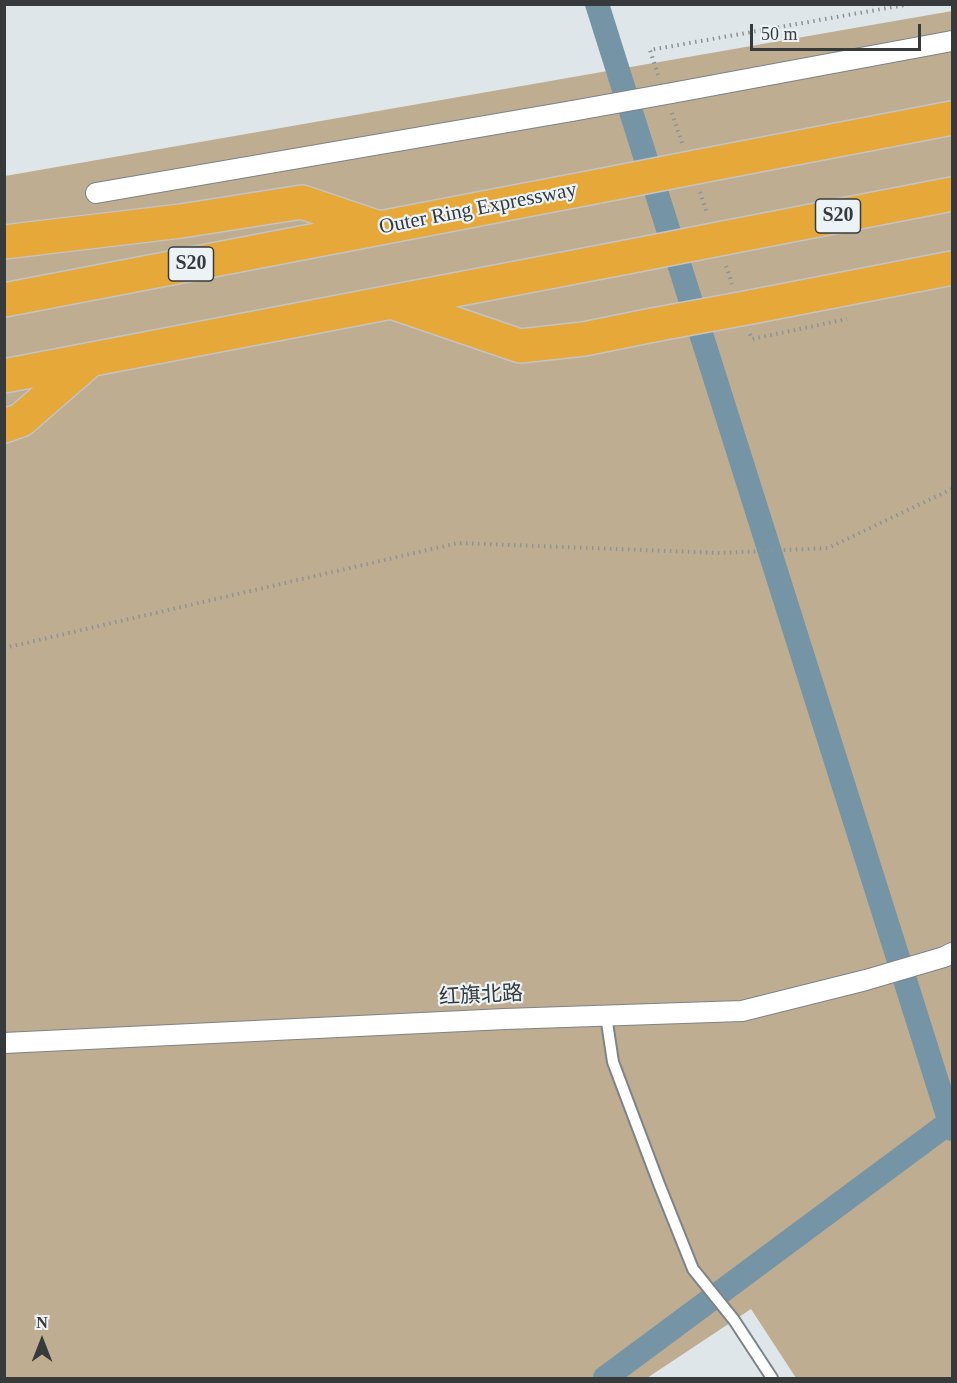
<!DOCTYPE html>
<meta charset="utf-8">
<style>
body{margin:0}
#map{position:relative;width:957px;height:1383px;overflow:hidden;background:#dfe6ea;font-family:"Times New Roman",serif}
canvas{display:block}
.frame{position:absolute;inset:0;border:6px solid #373a3b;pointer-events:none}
.north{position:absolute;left:12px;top:1311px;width:60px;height:60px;-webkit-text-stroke:4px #ecf3f7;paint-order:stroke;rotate:0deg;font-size:16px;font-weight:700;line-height:24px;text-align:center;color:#373a3b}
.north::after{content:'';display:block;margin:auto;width:21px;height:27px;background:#373a3b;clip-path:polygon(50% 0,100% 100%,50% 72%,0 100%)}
.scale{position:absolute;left:750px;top:24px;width:171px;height:27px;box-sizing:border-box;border:3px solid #373a3b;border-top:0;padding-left:8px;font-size:18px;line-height:21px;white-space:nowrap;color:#373a3b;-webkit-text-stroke:4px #ecf3f7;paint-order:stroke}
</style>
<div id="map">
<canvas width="957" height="1383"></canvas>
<div class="frame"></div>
<div class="north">N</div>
<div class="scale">50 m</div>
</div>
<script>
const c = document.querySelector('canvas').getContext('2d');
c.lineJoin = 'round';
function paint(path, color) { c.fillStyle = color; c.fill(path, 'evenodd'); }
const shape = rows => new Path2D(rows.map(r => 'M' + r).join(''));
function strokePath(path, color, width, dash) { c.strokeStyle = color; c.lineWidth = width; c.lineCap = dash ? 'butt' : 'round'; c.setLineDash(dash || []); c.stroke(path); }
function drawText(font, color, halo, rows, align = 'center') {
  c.font = font + ' "Times New Roman","Noto Sans SC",serif'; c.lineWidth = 4.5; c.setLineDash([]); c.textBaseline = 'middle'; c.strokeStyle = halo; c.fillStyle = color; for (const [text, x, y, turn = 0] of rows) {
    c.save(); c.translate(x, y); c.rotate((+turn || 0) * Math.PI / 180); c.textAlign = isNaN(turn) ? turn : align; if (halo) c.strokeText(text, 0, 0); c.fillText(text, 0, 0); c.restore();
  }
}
paint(shape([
 [952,11,952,1378,796,1378,751,1309,647,1378,5,1378,5,176]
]), '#bfad91');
strokePath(shape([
 [597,4,952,1129],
 [605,1378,950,1122]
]), '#7594a6', 24);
const service = shape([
 [606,1016,613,1062,659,1184,693,1269,734,1320,772,1378]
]);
const minor = shape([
 [672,93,952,41],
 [96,193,572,111],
 [4,1043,505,1019,742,1011,866,980,944,957,952,953]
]);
const motorway = shape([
 [696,167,952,118],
 [724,238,952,194],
 [4,242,181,221,302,202,376,227],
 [4,300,599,186],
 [394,303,520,346,584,339,653,325],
 [751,307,952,268],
 [4,376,627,257],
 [4,426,21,420,89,361]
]);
strokePath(service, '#7d8386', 14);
strokePath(minor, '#7d8386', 22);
strokePath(motorway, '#c3c4c4', 36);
strokePath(shape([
 [658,75,650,50,910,4],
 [672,113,682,143],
 [700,192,707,213],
 [726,266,732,284],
 [750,334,752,339,847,319],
 [4,648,458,543,721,553,828,548,952,489]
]), '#8e9395', 4, [1.5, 4.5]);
strokePath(service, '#fff', 10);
strokePath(minor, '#fff', 20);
strokePath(motorway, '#e6a839', 33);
const minorBridge = shape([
 [572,111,672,93]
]);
const motorwayBridge = shape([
 [599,186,696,167],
 [627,257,724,238],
 [653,325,751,307]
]);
strokePath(minorBridge, '#7d8386', 22, []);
strokePath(motorwayBridge, '#c3c4c4', 36, []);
strokePath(minorBridge, '#fff', 20);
strokePath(motorwayBridge, '#e6a839', 33);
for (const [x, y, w] of [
 [838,216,45],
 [191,264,45]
]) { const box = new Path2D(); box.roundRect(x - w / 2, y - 17, w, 34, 4.5); c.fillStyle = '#ecf3f7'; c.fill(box); strokePath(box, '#373a3b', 1.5); }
drawText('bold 20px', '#373a3b', null, [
 ["S20",838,216],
 ["S20",191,264]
]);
drawText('21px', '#373a3b', '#ecf3f7', [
 ["Outer Ring Expressway",478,209,-11],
 ["红旗北路",481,996,-3]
]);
</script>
